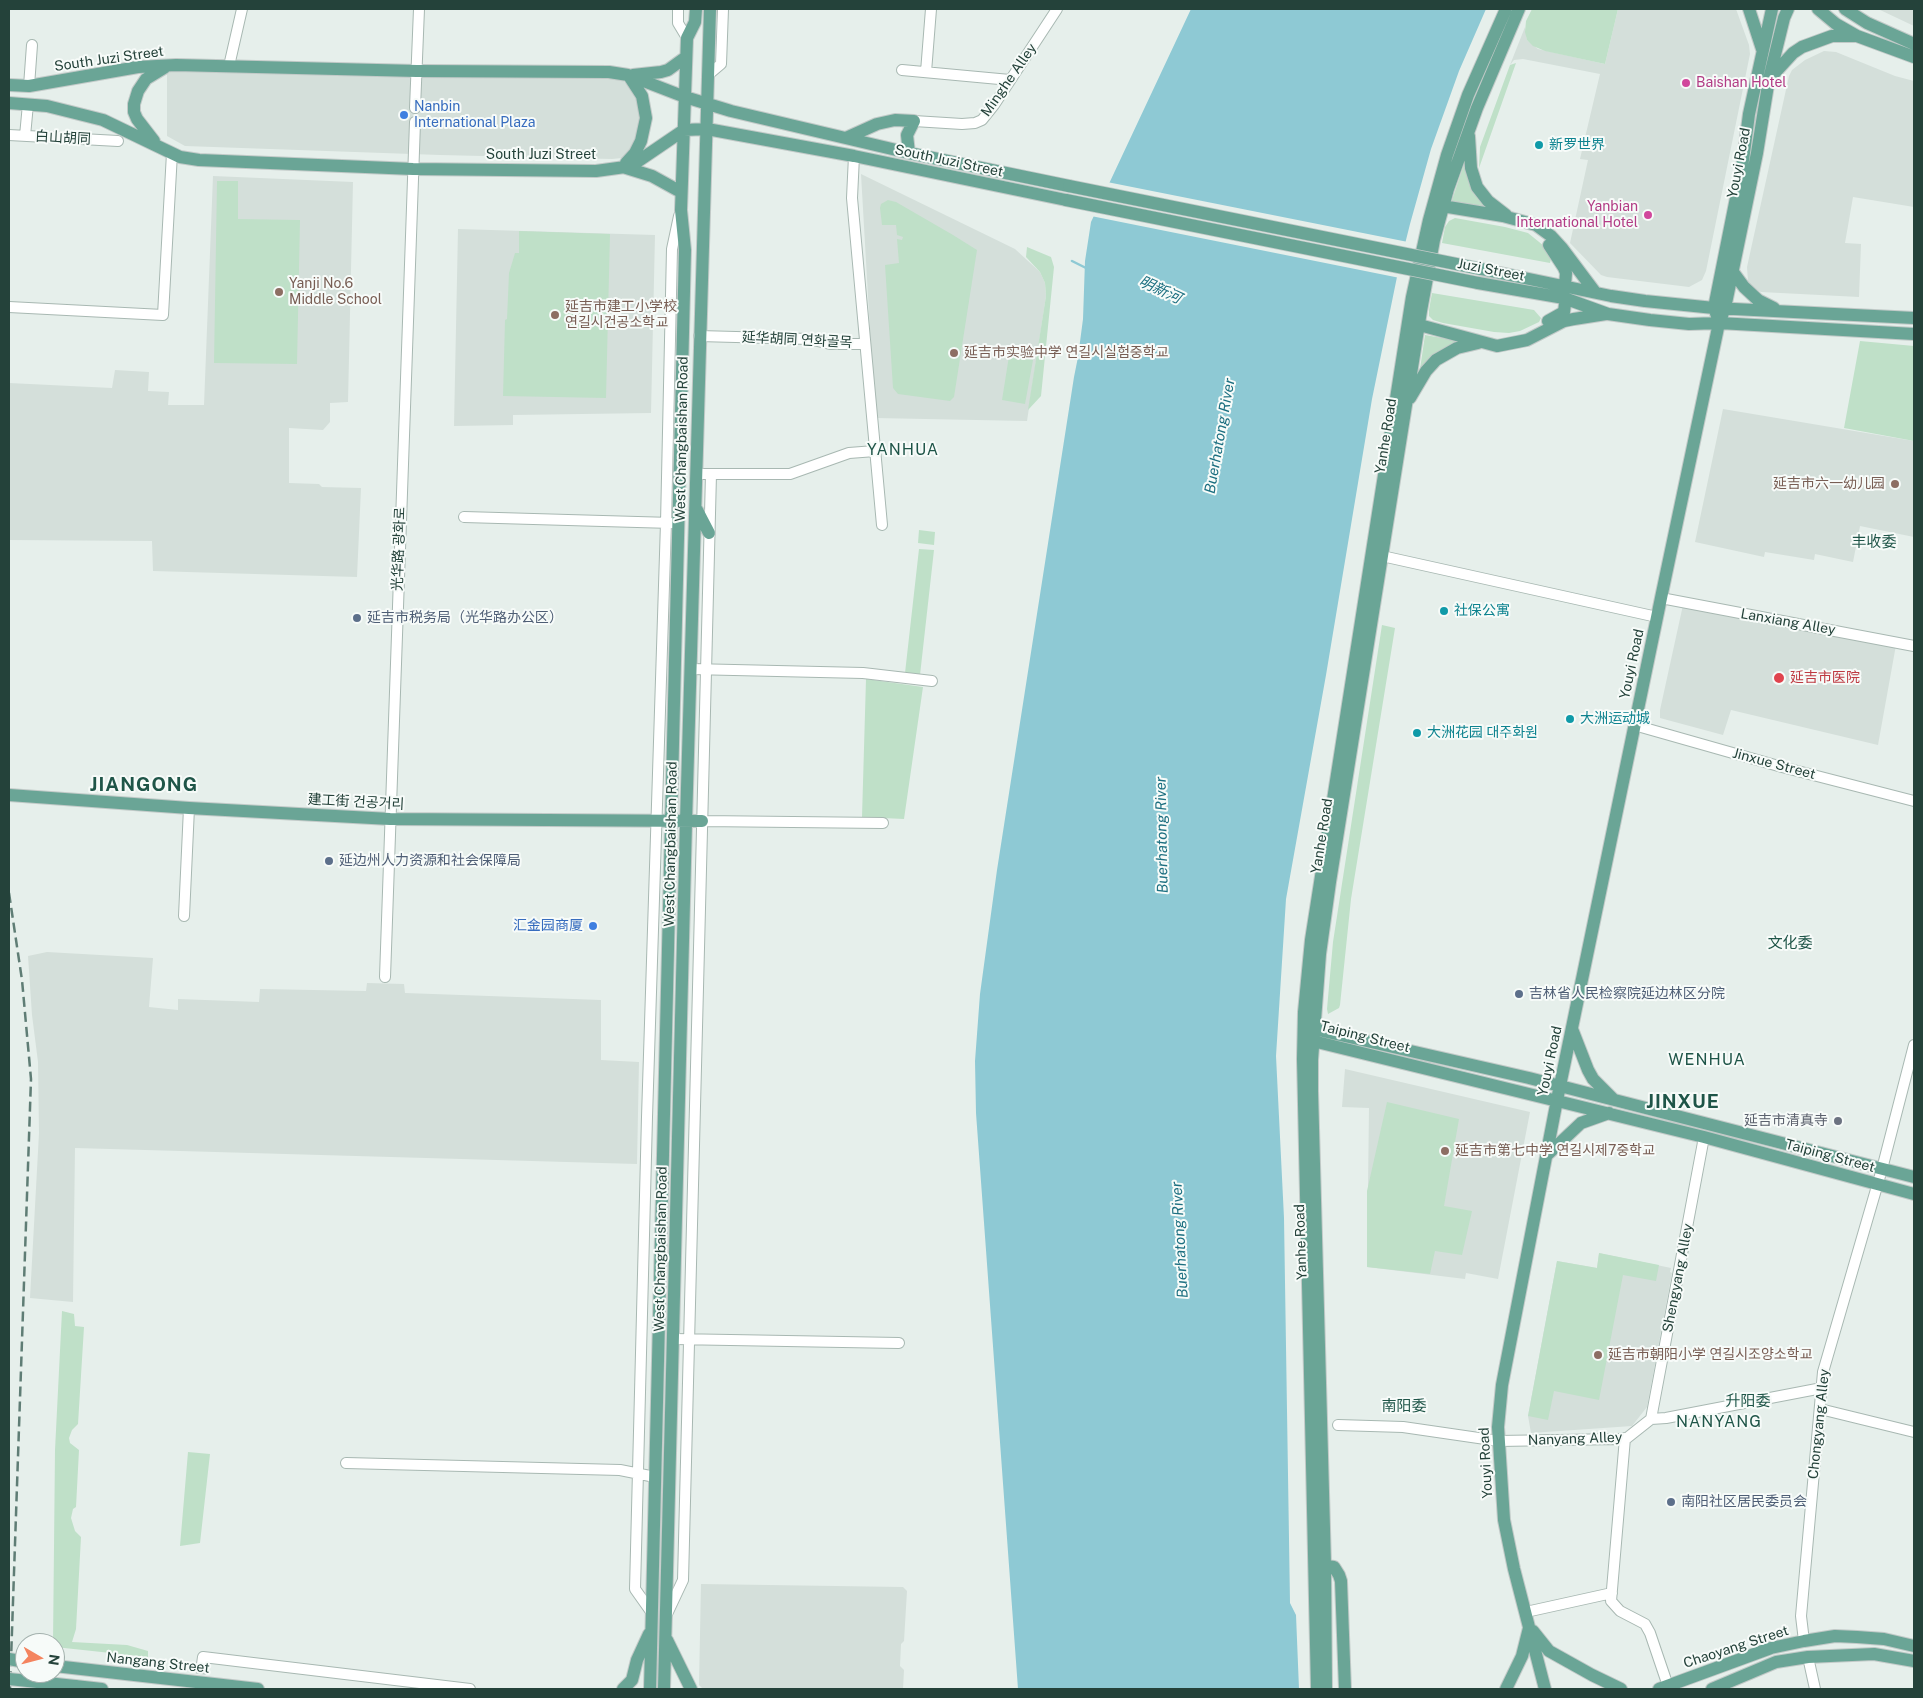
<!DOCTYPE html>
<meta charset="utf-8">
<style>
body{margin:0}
#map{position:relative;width:1923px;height:1698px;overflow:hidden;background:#e6efeb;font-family:"Public Sans",sans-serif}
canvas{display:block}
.frame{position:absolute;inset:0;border:10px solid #24423a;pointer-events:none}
.north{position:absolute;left:15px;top:1633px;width:50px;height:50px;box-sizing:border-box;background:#f7fbf9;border:1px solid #a3b1ad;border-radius:50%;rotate:98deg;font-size:14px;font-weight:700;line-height:20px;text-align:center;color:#24423a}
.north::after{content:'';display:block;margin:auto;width:18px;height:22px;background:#f4845f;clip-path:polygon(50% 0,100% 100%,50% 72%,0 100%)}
</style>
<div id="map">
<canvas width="1923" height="1698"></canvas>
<div class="frame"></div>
<div class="north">N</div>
</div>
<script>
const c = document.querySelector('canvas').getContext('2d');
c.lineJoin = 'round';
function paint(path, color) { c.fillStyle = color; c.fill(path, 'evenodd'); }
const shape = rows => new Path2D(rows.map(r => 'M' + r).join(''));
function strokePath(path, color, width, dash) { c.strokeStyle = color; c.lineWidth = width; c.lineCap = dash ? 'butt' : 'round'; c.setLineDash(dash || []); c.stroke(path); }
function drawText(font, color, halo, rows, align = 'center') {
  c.font = font + ' "Public Sans","Noto Sans SC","Noto Sans KR",sans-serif'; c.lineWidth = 4; c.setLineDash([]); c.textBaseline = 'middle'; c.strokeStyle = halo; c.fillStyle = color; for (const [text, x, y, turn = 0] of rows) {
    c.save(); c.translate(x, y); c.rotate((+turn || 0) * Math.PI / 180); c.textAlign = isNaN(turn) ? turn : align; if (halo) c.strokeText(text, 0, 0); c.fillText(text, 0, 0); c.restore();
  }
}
paint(shape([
 [1618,9,1736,9,1749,45,1750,54,1706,271,1702,280,1689,287,1607,277,1601,275,1570,243,1588,160,1580,159,1600,74,1523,59,1514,60,1510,65,1525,27,1527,40,1538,49,1605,64],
 [1878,9,1914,9,1914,26],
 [1824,51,1836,52,1895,76,1914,81,1914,207,1853,197,1845,243,1861,244,1859,297,1761,292,1754,289,1748,281,1747,267,1789,76,1792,70,1805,60],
 [167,71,620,78,631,88,636,97,641,119,635,140,628,152,622,158,612,159,440,155,185,146,167,136],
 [861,174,1015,249,1040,272,1045,283,1046,296,1027,421,875,418],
 [213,176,353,182,348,402,330,403,330,422,323,430,289,428,289,483,319,484,322,487,361,488,357,577,153,571,152,541,9,540,9,383,112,388,115,370,149,372,148,391,169,392,168,405,204,405],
 [458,229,655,235,651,413,513,415,513,425,454,426],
 [1723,409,1914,441,1914,537,1860,526,1853,562,1815,554,1814,560,1765,552,1764,557,1695,542],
 [1683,605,1896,645,1878,745,1731,710,1723,735,1660,718,1660,710],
 [47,952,153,958,149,1007,178,1010,178,999,259,1002,260,989,366,991,367,983,404,984,405,993,601,1000,601,1060,639,1062,637,1164,75,1148,73,1302,30,1298,39,1133,38,1062,32,1015,28,956],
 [1345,1069,1530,1112,1498,1279,1466,1273,1465,1279,1367,1267,1369,1108,1342,1107],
 [1599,1253,1671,1268,1670,1272,1672,1273,1647,1407,1632,1426,1531,1433,1528,1416,1557,1261,1597,1268],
 [701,1584,903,1587,907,1591,904,1641,901,1644,900,1666,904,1670,903,1689,703,1689,699,1685]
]), '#d4dfda');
paint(shape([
 [1532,9,1618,9,1605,64,1545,51,1533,46,1527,40,1525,32,1526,21],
 [1516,63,1479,168,1480,147,1510,65],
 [1465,161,1490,209,1451,203],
 [217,181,238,181,238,219,300,220,297,364,214,363],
 [888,200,896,202,953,235,977,250,954,397,950,401,898,394,893,388,885,265,899,263,897,239,902,240,903,237,897,235,896,225,882,225,880,208,881,204],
 [1455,218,1505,227,1528,233,1544,246,1551,259,1550,263,1442,243,1445,227,1449,221],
 [519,231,610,234,606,398,503,396,505,320,507,319,509,273,515,253,519,253],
 [1027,247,1051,257,1054,267,1041,396,1028,410,1046,296,1045,283,1040,272,1026,257],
 [1432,293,1534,310,1541,318,1539,322,1520,331,1509,333,1494,332,1443,323,1433,320,1429,316,1429,310],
 [1425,335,1465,342,1419,376],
 [1860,341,1914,346,1914,441,1844,428],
 [1009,356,1033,360,1025,404,1002,400],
 [919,530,935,532,934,545,918,543],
 [919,549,934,550,920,675,905,673],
 [1382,625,1395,628,1351,899,1340,1005,1339,1008,1328,1014,1327,1009,1333,942],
 [866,679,923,687,904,819,862,817],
 [1387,1102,1459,1119,1444,1206,1472,1211,1462,1255,1435,1251,1430,1274,1367,1267,1367,1191],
 [1599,1253,1659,1265,1656,1281,1623,1275,1599,1400,1554,1391,1548,1420,1528,1416,1557,1261,1597,1268],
 [62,1311,74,1314,75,1326,84,1327,78,1424,72,1430,69,1438,70,1443,79,1450,76,1507,73,1509,71,1518,75,1531,81,1537,76,1629,72,1642,127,1645,148,1651,148,1657,55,1647,55,1643,53,1643,55,1450],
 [188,1452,210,1454,200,1543,180,1546]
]), '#bfe0c8');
paint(shape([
 [1191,9,1486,9,1459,71,1431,149,1410,224,1398,272,1372,399,1326,675,1286,899,1276,1056,1284,1218,1290,1603,1296,1615,1299,1689,1018,1689,976,1113,975,1061,980,994,997,870,1074,377,1078,357,1083,319,1085,261,1091,222]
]), '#8ec9d4');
paint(shape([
 [1107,182,1408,242,1400,278,1091,216]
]), '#e6efeb');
strokePath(shape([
 [1072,261,1086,268]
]), '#8ec9d4', 2.5);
strokePath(shape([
 [199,1689,202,1664]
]), '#bfccc8', 10, [10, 5]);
const minor = shape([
 [678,9,678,23,687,38],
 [229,66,242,9],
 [902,70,1010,80],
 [926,72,931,9],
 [708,75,721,64,723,9],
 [29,86,32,45],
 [415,108,419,9],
 [914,121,962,124,975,123,982,120,994,105,1057,9],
 [9,135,118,141],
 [25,136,28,104],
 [854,156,852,198,882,525],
 [9,307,163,315,172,153],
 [699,336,809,339,830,344,865,344],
 [696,474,790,474,849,453,875,451],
 [464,517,672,523],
 [1382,556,1657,617],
 [1661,598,1914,646],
 [691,669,863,673,932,681],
 [1634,725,1782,767,1914,801],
 [702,821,883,823],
 [184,916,189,808],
 [385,977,415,122],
 [674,1339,899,1343],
 [1820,1409,1914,1432],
 [1651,1419,1704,1137],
 [1338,1425,1403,1427,1499,1441,1619,1439,1627,1438,1651,1419,1666,1418,1822,1388],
 [1625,1438,1611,1601,1620,1611,1645,1624,1650,1633,1668,1686],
 [346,1463,620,1470,655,1477],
 [1526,1612,1612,1593],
 [652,1613,635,1589,647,1117,666,523,672,249,679,216],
 [667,1614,683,1580,711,474],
 [1804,1641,1801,1616,1823,1372,1882,1169,1914,1045],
 [1808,1657,1815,1689],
 [202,1664,203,1657,470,1689]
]);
const major = shape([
 [1749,9,1762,49],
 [1818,9,1836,24,1857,36,1914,57],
 [1845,9,1867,23,1914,44],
 [633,75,661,72,668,70,686,57],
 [1771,77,1793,53,1802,47,1832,36,1854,36],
 [9,85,29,86,138,67,176,65,417,71,609,72,628,75,685,97,731,111,909,153,1069,186],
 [9,103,47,106,103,120,180,157,199,160,413,169,596,171,625,167,634,164,684,130,707,129,854,156,1066,200],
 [1469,136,1471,168,1477,187,1488,201,1506,215],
 [846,138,877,124,895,120,914,121,907,135,909,153],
 [154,141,137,119,134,112,134,104,138,91,146,79,164,68],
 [626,163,635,153,641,141,646,118,642,96,629,76],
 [623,167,652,176,681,192],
 [1436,205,1503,216,1536,225,1551,236,1562,248,1595,292],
 [1549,245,1564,268,1566,273,1565,286],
 [1481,269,1611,296,1645,301,1714,308,1914,318],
 [1733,272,1744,287,1758,300,1774,308],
 [1478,283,1564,298,1608,314,1650,320,1689,324,1719,323,1914,334],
 [1717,316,1714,308,1742,168,1749,114,1772,9],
 [1548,321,1564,312,1565,304,1564,298],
 [1412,323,1497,346,1527,340,1564,321,1574,319,1606,314],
 [1410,398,1426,371,1436,360,1457,348,1478,343],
 [697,510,709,533],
 [9,795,189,808,390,819,702,821],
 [1572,1029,1588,1070,1593,1079,1613,1099],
 [1308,1032,1314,1029,1529,1078,1914,1177],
 [1307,1037,1313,1041,1704,1137,1914,1194],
 [1546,1156,1581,1123,1609,1113],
 [1319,1565,1334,1567,1339,1575,1341,1581,1345,1689],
 [1533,1631,1549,1651,1592,1675,1621,1689],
 [667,1640,691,1689],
 [55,1666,258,1689],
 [75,1686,102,1689],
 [623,1689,632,1680,637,1660,649,1634],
 [650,1689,685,250,681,210,687,38,695,22,696,9],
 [664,1689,686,822,710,9],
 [1317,1689,1303,1059,1304,1012,1311,940,1412,297,1429,220,1447,155,1468,95,1506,9],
 [1326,1689,1325,1565,1312,1091,1312,1060,1320,954,1330,882,1421,311,1434,240,1448,189,1477,108,1519,9],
 [1506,1689,1522,1656,1529,1628],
 [1545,1689,1514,1569,1504,1520,1498,1427,1502,1385,1557,1100,1661,598,1719,323,1725,308,1757,153,1769,79,1784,18,1788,9],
 [1659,1689,1771,1648,1804,1641,1835,1636,1857,1637,1884,1639,1914,1646],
 [1712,1689,1776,1662,1808,1657,1874,1654,1914,1661]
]);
strokePath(minor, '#a8b8b2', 12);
strokePath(major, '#c2cac8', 14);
strokePath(minor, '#fff', 10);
strokePath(major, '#6aa596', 12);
strokePath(shape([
 [9,893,22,980,31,1079,10,1689]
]), '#5f7d75', 2.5, [10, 5]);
const majorBridge = shape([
 [1069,186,1481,269],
 [1066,200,1478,283],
 [9,1659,25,1662],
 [9,1679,75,1686]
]);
strokePath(majorBridge, '#c2cac8', 14, []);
strokePath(majorBridge, '#6aa596', 12);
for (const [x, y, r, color] of [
 [1686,83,5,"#d1479c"],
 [404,115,5,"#3f7fe0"],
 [1539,145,5,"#0f9aa8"],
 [1648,215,5,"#d1479c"],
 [279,292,5,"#8d6e63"],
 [555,315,5,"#8d6e63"],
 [954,353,5,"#8d6e63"],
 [1895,484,5,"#8d6e63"],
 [1444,611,5,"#0f9aa8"],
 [357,618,5,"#5c6f8a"],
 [1779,678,6,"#e0444e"],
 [1570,719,5,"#0f9aa8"],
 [1417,733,5,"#0f9aa8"],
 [329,861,5,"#5c6f8a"],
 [593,926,5,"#3f7fe0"],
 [1519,994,5,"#5c6f8a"],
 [1838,1121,5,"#6b7280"],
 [1445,1151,5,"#8d6e63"],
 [1598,1355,5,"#8d6e63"],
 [1671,1502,5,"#5c6f8a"]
]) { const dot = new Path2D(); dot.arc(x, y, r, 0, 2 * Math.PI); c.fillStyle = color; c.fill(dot); strokePath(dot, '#f7fbf9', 2); }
drawText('14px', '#24423a', '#f7fbf9', [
 ["South Juzi Street",109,59,-8],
 ["Minghe Alley",1009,80,-55],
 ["白山胡同",63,138,3],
 ["South Juzi Street",541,155],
 ["South Juzi Street",949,161,12],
 ["Youyi Road",1739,163,-79],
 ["Juzi Street",1491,270,11],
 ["延华胡同 연화골목",797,340,3],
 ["Yanhe Road",1386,436,-81],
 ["West Changbaishan Road",682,439,-89],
 ["光华路 광화로",399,549,-88],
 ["Lanxiang Alley",1788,622,10],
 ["Youyi Road",1632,664,-78],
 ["Jinxue Street",1774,764,15],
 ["建工街 건공거리",356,802,3],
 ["Yanhe Road",1322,836,-81],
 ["West Changbaishan Road",671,844,-89],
 ["Taiping Street",1365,1037,14],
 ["Youyi Road",1550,1061,-78],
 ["Taiping Street",1830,1156,15],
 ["Yanhe Road",1301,1242,-92],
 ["West Changbaishan Road",661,1249,-89],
 ["Shengyang Alley",1678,1278,-79],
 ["Chongyang Alley",1819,1424,-84],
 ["Nanyang Alley",1575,1439,-2],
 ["Youyi Road",1486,1463,-93],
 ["Chaoyang Street",1736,1647,-18],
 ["Nangang Street",158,1663,6]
]);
drawText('14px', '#b23c85', '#f7fbf9', [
 ["Baishan Hotel",1696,83],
 ["Yanbian",1638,207,"right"],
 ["International Hotel",1638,223,"right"]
], 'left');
drawText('14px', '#366cbe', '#f7fbf9', [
 ["Nanbin",414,107],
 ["International Plaza",414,123],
 ["汇金园商厦",583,926,"right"]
], 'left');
drawText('14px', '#0d838f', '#f7fbf9', [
 ["新罗世界",1549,145],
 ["社保公寓",1454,611],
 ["大洲运动城",1580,719],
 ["大洲花园 대주화원",1427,733]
], 'left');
drawText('14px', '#785e54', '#f7fbf9', [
 ["Yanji No.6",289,284],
 ["Middle School",289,300],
 ["延吉市建工小学校",565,307],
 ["연길시건공소학교",565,323],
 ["延吉市实验中学 연길시실험중학교",964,353],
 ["延吉市六一幼儿园",1885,484,"right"],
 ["延吉市第七中学 연길시제7중학교",1455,1151],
 ["延吉市朝阳小学 연길시조양소학교",1608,1355]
], 'left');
drawText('14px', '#4e5e75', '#f7fbf9', [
 ["延吉市税务局（光华路办公区）",367,618],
 ["延边州人力资源和社会保障局",339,861],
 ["吉林省人民检察院延边林区分院",1529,994],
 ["南阳社区居民委员会",1681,1502]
], 'left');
drawText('14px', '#be3a42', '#f7fbf9', [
 ["延吉市医院",1790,678]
], 'left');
drawText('14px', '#5b616d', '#f7fbf9', [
 ["延吉市清真寺",1828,1121]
], 'right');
drawText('italic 15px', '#1c6f80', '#f7fbf9', [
 ["明新河",1160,290,25],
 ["Buerhatong River",1220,436,-80],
 ["Buerhatong River",1162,835,-91],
 ["Buerhatong River",1180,1240,-93]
]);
drawText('15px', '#1f5548', '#f7fbf9', [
 ["丰收委",1874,542],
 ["文化委",1790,943],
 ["升阳委",1748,1401],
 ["南阳委",1404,1406]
]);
c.letterSpacing = '1px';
drawText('16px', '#1f5548', '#f7fbf9', [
 ["YANHUA",903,450],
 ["WENHUA",1707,1060],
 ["NANYANG",1719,1422]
]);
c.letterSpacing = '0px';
c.letterSpacing = '1px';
drawText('bold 19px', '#1f5548', '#f7fbf9', [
 ["JIANGONG",144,785],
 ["JINXUE",1683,1102]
]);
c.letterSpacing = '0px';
</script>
